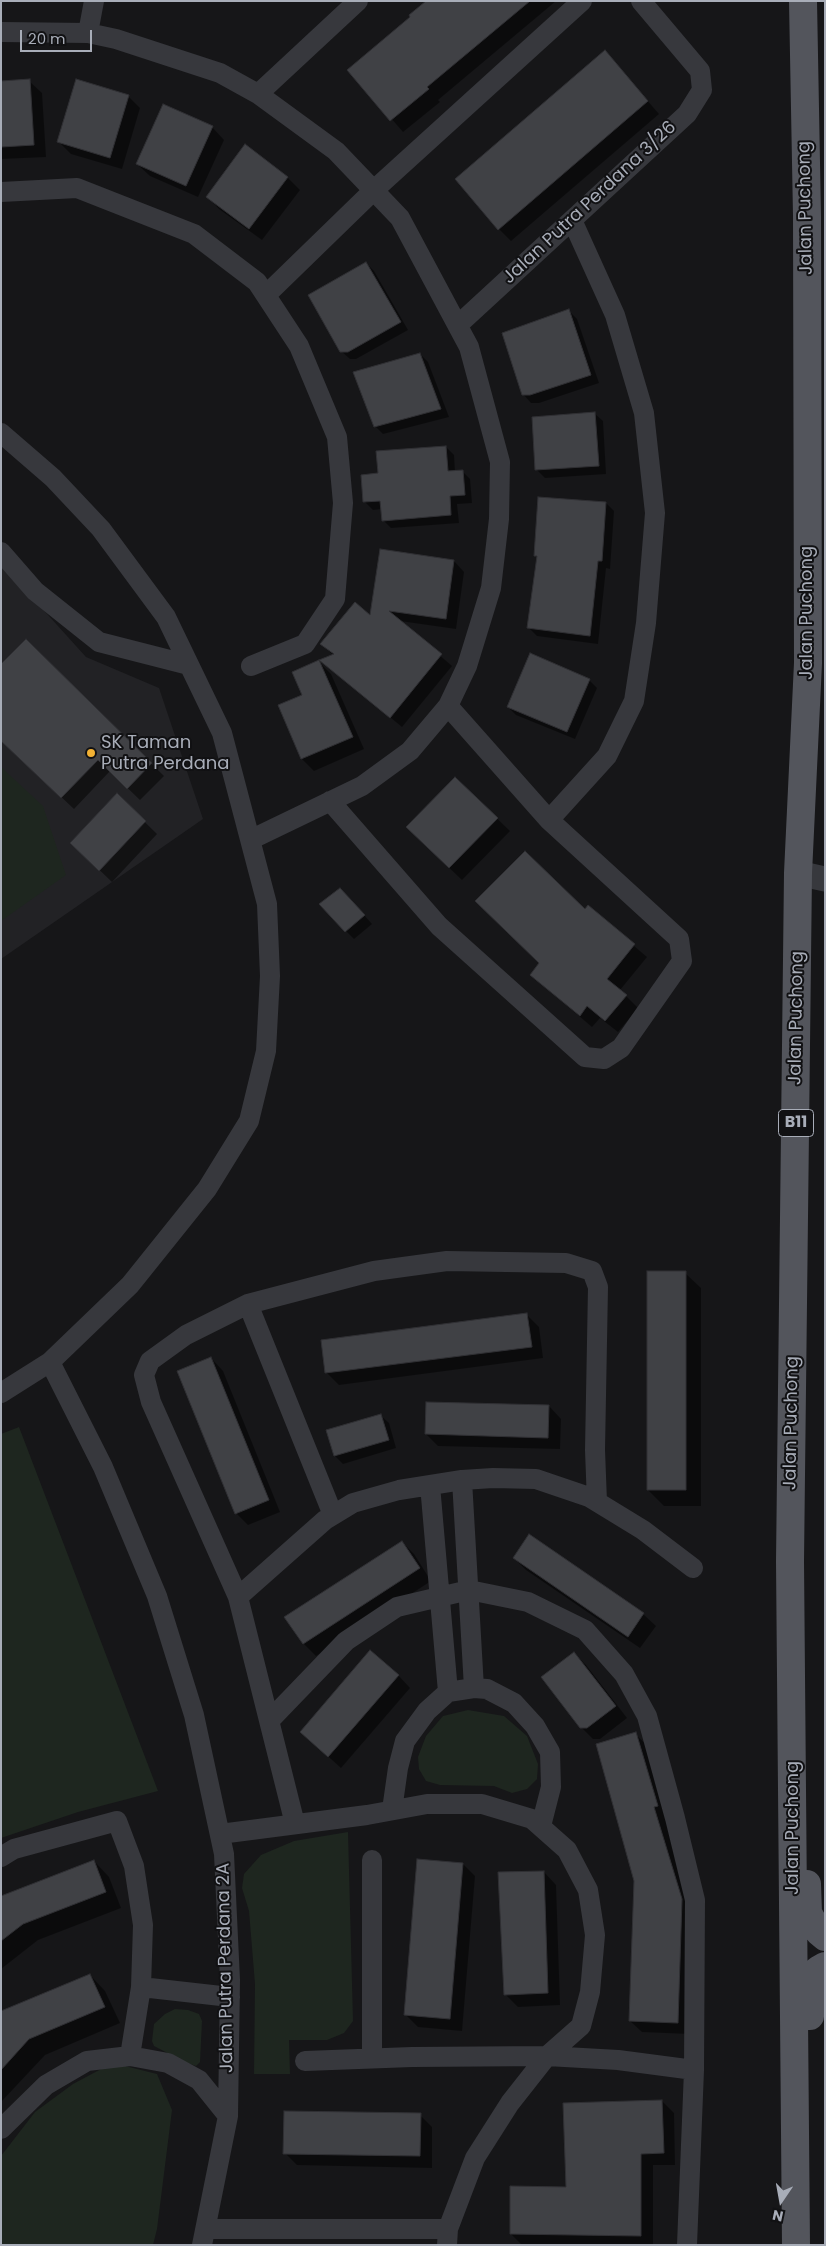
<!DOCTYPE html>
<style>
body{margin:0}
#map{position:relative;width:826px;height:2246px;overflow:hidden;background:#161618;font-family:Poppins,sans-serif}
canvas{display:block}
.frame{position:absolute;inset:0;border:2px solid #a8adb8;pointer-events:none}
.north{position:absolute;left:756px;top:2176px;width:50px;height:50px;-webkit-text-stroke:4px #111113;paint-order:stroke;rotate:192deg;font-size:14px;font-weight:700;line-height:20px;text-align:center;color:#a8adb8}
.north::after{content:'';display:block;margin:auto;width:18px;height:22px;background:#a8adb8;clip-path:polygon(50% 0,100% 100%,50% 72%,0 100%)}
.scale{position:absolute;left:20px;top:30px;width:72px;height:22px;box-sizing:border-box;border:2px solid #a8adb8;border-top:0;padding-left:6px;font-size:15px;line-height:18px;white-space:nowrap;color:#a8adb8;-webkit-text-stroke:4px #111113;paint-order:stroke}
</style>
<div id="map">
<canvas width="826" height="2246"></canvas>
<div class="frame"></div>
<div class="north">N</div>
<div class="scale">20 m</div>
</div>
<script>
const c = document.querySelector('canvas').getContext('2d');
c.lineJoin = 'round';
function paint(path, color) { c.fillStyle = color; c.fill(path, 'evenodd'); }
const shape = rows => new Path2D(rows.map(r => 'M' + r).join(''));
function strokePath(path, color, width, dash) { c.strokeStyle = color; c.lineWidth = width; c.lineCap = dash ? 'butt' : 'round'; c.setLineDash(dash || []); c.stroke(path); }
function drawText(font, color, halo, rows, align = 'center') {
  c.font = font + ' Poppins,sans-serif'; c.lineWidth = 4; c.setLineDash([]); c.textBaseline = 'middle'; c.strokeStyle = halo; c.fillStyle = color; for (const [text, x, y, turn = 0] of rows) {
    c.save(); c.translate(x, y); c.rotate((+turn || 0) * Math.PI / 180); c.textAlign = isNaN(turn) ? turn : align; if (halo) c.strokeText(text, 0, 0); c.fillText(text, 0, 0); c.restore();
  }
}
paint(shape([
 [1,563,86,657,159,688,203,819,1,959]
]), '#222225');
paint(shape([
 [1,767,43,806,66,875,1,921],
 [19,1427,158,1791,78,1812,1,1838,1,1434],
 [468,1710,504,1716,527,1736,538,1764,537,1779,527,1789,512,1793,494,1786,440,1785,426,1781,419,1769,418,1757,426,1736,443,1716],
 [348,1832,353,2021,344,2033,327,2040,289,2040,290,2074,254,2074,255,1984,249,1911,242,1888,244,1874,261,1855,294,1841],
 [175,2009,188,2010,199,2014,202,2021,200,2062,196,2066,187,2063,154,2046,152,2041,154,2024,165,2014],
 [125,2066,157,2074,172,2110,157,2229,153,2245,1,2245,1,2156,35,2112,73,2084,103,2068]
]), '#1e261f');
paint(shape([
 [429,1,556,1,438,100,440,102,403,132,349,70],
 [605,52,659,114,511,241,499,229],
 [29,81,42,93,46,157,1,159,1,82],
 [128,96,140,108,122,169,71,154,59,142],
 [212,127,224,140,198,197,150,176,137,164],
 [245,146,288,178,300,190,262,240,219,209,207,196],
 [366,263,374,271,408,330,356,359,350,359,341,351],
 [569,311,577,319,599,383,539,403,531,403,523,394],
 [420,354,428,362,449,417,383,434,375,426],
 [594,413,603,421,606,474,545,478,537,470],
 [446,447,454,455,455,472,462,471,470,479,472,503,457,504,459,523,391,528,383,520,382,509,373,510,365,502],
 [606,503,614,511,610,569,606,568,598,644,537,636,529,628,538,558,535,555],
 [454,561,464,572,456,629,400,621,452,666,402,727,322,661,334,656,322,644,371,617],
 [26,641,164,776,140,800,110,771,74,809,1,740],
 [319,662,331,674,364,749,314,771,302,759,280,706,304,695],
 [589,680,597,688,575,739,516,715,508,707],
 [455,778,510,831,462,880,419,839],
 [117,795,157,834,112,882,84,855],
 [348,897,372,924,354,939,346,931],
 [588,907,647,957,620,990,638,1008,618,1032,600,1018,592,1027,531,975],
 [685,1273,701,1288,701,1506,664,1506,648,1490],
 [527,1315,539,1327,543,1358,339,1385,326,1372],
 [211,1358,223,1371,280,1512,248,1525,236,1513],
 [549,1406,561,1419,560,1449,438,1446,426,1434],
 [380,1415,389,1423,396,1448,343,1464,335,1456,328,1431],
 [530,1536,643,1614,656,1626,640,1648,526,1570,514,1558],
 [402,1542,414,1554,431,1581,316,1656,304,1644,286,1617],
 [574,1653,586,1665,627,1718,600,1739,593,1739,581,1727],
 [398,1675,410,1688,341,1768,301,1732],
 [635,1734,647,1745,693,1912,689,2034,642,2032,630,2021,636,1881],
 [94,1861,109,1877,121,1908,38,1940,1,1969,1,1898],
 [463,1864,475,1876,462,2031,418,2027,405,2014],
 [544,1872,556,1885,560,2005,518,2007,505,1994],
 [90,1975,105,1991,120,2023,45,2055,1,2102,1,2013],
 [662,2101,674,2113,675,2165,653,2165,653,2245,522,2245,511,2234,567,2188],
 [420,2115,432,2127,432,2168,297,2165,285,2153]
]), '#0007');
const building = shape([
 [426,1,530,1,427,87,429,89,390,121,347,70,410,17,409,15,426,1],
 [605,50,648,101,498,230,455,179,605,50],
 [30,79,34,145,1,147,1,81,30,79],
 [76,79,129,95,110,158,57,142,76,79],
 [163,104,213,126,186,186,136,164,163,104],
 [245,144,288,177,249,229,206,197,245,144],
 [366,262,401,322,348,352,340,352,308,295,366,262],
 [569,309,591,375,530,395,522,395,502,333,569,309],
 [420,353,441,409,374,427,353,372,420,353],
 [595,412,599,466,535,470,532,417,595,412],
 [446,446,448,471,463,470,465,495,450,496,451,515,382,521,380,501,363,502,361,475,378,473,376,451,446,446],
 [538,497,606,502,602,561,598,561,590,636,527,628,537,556,534,556,538,497],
 [380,549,454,560,446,619,389,611,442,654,390,718,319,660,334,654,320,644,355,602,370,615,380,549],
 [26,639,152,763,127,789,98,760,61,798,1,741,1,664,26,639],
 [530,653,590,679,567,732,507,707,530,653],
 [319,660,353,737,301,759,278,705,302,695,292,672,319,660],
 [455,777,498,818,449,868,406,827,455,777],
 [117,793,146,821,99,871,70,843,117,793],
 [525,851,585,909,588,905,635,944,607,979,627,995,605,1021,587,1006,580,1016,530,975,539,963,475,901,525,851],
 [340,888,365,915,345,932,319,904,340,888],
 [647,1271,686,1271,686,1490,647,1490,647,1271],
 [527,1313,532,1347,325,1373,321,1340,527,1313],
 [211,1357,269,1500,235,1514,177,1371,211,1357],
 [426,1402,549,1405,548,1438,425,1434,426,1402],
 [381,1414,389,1440,334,1456,326,1430,381,1414],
 [529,1534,644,1613,628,1637,513,1558,529,1534],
 [402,1541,420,1568,303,1644,284,1617,402,1541],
 [370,1650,399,1675,328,1757,300,1732,370,1650],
 [574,1652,616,1706,587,1728,580,1728,541,1677,574,1652],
 [636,1732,658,1806,654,1807,682,1899,678,2023,629,2021,634,1881,596,1744,636,1732],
 [417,1859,463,1863,450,2019,404,2015,417,1859],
 [94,1860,106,1892,23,1924,1,1941,1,1896,94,1860],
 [544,1871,548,1993,504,1995,498,1872,544,1871],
 [90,1974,105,2007,29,2039,1,2070,1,2011,90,1974],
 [662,2100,664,2153,641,2154,641,2236,510,2234,510,2186,566,2187,563,2103,662,2100],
 [284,2111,421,2113,420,2156,283,2154,284,2111]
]);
paint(building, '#404145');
strokePath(building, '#303034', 1);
strokePath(shape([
 [1,32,88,33,116,39,220,73,258,94,336,151,400,218,469,347,500,462,499,519,491,588,467,666,448,706,410,751,362,786,252,839],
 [88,33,94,1],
 [258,94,358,1],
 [1,192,77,188,194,234,257,282,299,346,337,437,343,503,335,599,305,644,251,666],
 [266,295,374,190,582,1],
 [458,325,687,114,702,90,700,71,641,1],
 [1,433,53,478,101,529,166,617,222,733,267,904,270,976,266,1051,249,1121,207,1189,130,1285,50,1362,1,1393],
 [1,552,35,591,99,642,189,665],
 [330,801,439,926,585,1057,604,1059,621,1048,682,961,679,939,549,820,448,706],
 [549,820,607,756,634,701,646,623,655,513,644,413,615,315,572,220],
 [248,1304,333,1515],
 [50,1362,103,1467,157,1596,194,1715,224,1854,230,1980,228,2116,202,2245],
 [462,1480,474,1688],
 [430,1485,448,1692],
 [238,1597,325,1520,353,1503,399,1490,462,1480,493,1478,536,1479,589,1497,643,1530,693,1568],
 [269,1721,346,1641,397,1607,469,1590,528,1602,585,1630,624,1674,647,1716,675,1818,695,1900,694,2070,687,2245],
 [392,1810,398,1768,405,1741,427,1711,448,1692,474,1688,487,1689,514,1703,535,1726,550,1752,551,1787,541,1826],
 [295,1824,238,1597,151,1402,144,1375,150,1361,186,1335,248,1304,374,1271,447,1261,566,1263,592,1271,598,1287,595,1450,597,1502],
 [220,1834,367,1815,427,1804,482,1804,532,1819,567,1850,588,1890,595,1935,590,1992,581,2026,547,2056,510,2103,475,2158,448,2229,447,2245],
 [1,1857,14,1849,117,1821,134,1866,143,1925,141,1987,130,2056],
 [372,1860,372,2058],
 [141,1987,230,1997],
 [305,2061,412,2057,547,2056,618,2060,694,2070],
 [1,2129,46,2085,87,2061,130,2056,168,2063,199,2080,228,2116],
 [205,2229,448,2229]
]), '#37383d', 20);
strokePath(shape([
 [798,873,825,879]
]), '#37383d', 25);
strokePath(shape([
 [807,1884,808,1913,819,1932,825,1937],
 [810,2016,812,1981,818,1970,825,1966],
 [796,2245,790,1561,798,873,808,663,807,216,803,1]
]), '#53555c', 28);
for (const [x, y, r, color] of [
 [91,753,5,"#f2b134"]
]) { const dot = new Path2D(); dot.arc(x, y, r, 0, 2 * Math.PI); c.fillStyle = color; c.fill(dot); strokePath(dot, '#111113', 2); }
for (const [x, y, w] of [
 [796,1123,35]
]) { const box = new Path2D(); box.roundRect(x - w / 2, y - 13.5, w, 27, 4); c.fillStyle = '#111113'; c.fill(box); strokePath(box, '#a8adb8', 1); }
drawText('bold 16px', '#a8adb8', null, [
 ["B11",796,1123]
]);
drawText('18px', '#a8adb8', '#111113', [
 ["Jalan Putra Perdana 3/26",590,203,-43],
 ["Jalan Puchong",806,208,-91],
 ["Jalan Puchong",807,613,-90],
 ["Jalan Puchong",797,1018,-89],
 ["Jalan Puchong",792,1423,-89],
 ["Jalan Puchong",793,1828,-90],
 ["Jalan Putra Perdana 2A",226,1968,-91]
]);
drawText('18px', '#a8adb8', '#111113', [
 ["SK Taman",101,743],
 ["Putra Perdana",101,764]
], 'left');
</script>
